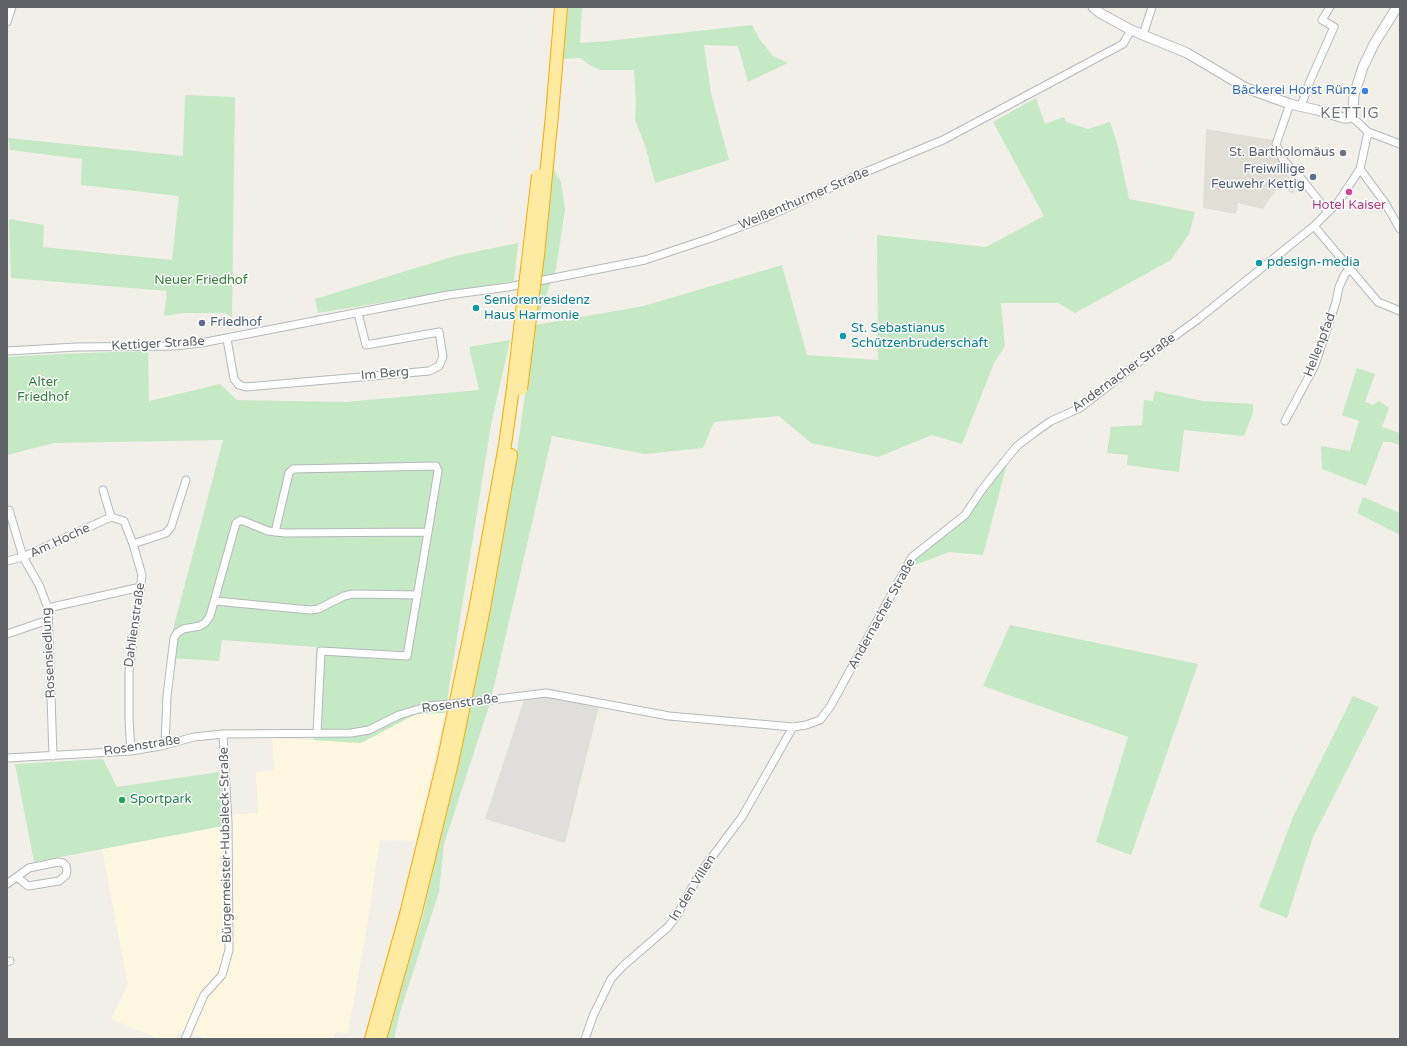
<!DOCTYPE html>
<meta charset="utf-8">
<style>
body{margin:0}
#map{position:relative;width:1407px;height:1046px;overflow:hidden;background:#f1efe8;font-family:"Varela Round",sans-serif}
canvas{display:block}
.frame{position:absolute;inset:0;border:8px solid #5f6368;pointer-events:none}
</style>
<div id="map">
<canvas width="1407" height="1046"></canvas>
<div class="frame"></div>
</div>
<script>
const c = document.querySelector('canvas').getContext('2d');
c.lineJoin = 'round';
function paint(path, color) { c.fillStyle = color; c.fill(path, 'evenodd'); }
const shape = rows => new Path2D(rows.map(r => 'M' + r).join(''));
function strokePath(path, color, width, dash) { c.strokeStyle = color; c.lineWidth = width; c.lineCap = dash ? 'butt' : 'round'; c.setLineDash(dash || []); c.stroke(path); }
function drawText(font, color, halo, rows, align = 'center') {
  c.font = font + ' "Varela Round",sans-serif'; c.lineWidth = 3; c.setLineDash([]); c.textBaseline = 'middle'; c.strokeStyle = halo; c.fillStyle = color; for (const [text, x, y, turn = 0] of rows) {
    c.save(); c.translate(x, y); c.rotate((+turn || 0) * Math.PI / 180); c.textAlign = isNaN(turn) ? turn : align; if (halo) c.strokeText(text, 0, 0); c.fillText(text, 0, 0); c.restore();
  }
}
paint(shape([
 [445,713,416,841,380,840,367,925,348,1033,336,1032,333,1039,206,1039,194,1034,179,1031,176,1039,159,1039,111,1019,128,985,102,849,223,826,232,824,232,815,258,813,256,772,274,770,272,738,361,743,416,714]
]), '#fef7e0');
paint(shape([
 [547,696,599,706,565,843,485,819,525,697]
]), '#e0deda');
paint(shape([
 [1206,129,1273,140,1272,145,1279,160,1301,182,1293,194,1279,185,1263,209,1238,203,1236,214,1203,208]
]), '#e1ded6');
paint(shape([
 [565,7,582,7,580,43,608,41,752,25,760,40,773,56,788,63,748,82,738,46,704,45,711,93,729,160,655,183,645,145,635,120,636,101,634,70,600,70,588,64,581,58,561,59],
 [185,95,235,97,232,317,225,313,183,313,164,316,167,291,11,278,9,219,44,225,43,247,172,260,179,196,81,185,82,159,10,150,8,138,183,156],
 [1036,98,1045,124,1064,117,1066,122,1088,129,1110,122,1117,143,1129,199,1195,212,1189,234,1171,260,1075,313,1058,303,1001,303,1005,346,994,363,962,444,932,435,878,457,811,443,779,416,714,422,703,448,645,454,552,436,536,506,490,703,444,844,439,892,400,1012,394,1039,384,1039,422,920,487,619,517,451,535,325,553,168,561,182,565,210,556,269,535,325,644,306,782,265,807,355,878,360,877,235,986,247,1044,216,993,122],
 [518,243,514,281,318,313,315,299,455,256],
 [510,340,491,425,445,713,416,714,361,743,313,740,316,647,222,640,219,661,169,658,172,633,223,440,54,443,7,455,7,357,57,354,148,351,149,401,220,384,237,400,345,402,479,390,469,347],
 [1357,368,1375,374,1365,402,1373,405,1379,401,1389,408,1382,427,1400,433,1400,445,1390,442,1383,442,1366,486,1322,469,1321,446,1350,451,1359,421,1342,415],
 [1155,391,1203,401,1253,404,1253,413,1244,436,1184,430,1179,472,1127,465,1128,455,1107,453,1111,427,1142,425,1144,400,1153,401],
 [1007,464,983,555,949,552,910,567,915,557,966,516],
 [1363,497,1400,513,1400,535,1357,513],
 [1010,625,1198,664,1131,855,1096,842,1128,737,983,686],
 [1353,696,1379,707,1313,837,1287,918,1259,907,1293,817],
 [103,759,117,787,219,772,223,813,223,826,34,862,15,764]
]), '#c5e8c5');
const minor = shape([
 [7,22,12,7],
 [1143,35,1152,7],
 [1290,104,1276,144,1283,160,1300,177,1328,212],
 [1301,106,1310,81,1334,27,1322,20,1330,7],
 [1351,116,1368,132,1400,144],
 [1360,169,1385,203,1400,229],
 [1314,226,1378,302,1400,311],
 [227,339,234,379,239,385,246,387,429,371,439,366,443,357,439,332,366,345,358,313],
 [7,351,76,347,175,346,201,343,448,295,508,287,645,260,711,238,769,216,856,176,943,140,1123,44,1131,30],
 [1285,421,1315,365,1336,302,1339,287,1345,274,1350,268],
 [103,490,111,517],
 [9,510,23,557,39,585,48,608,53,756],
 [275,532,289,473,293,469,436,466,438,471,428,532],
 [7,561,23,557,111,517,124,521,133,544],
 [215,601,310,610,318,609,344,596,353,594,418,595],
 [48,608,141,587],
 [7,634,48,620],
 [490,700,546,693,669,716,793,727,806,725,820,720,830,707,912,557,965,515,981,491,995,473,1017,446,1034,433,1051,421,1080,408,1143,359,1197,320,1314,226,1339,201,1360,169,1368,132],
 [165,745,167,696,174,638,177,633,183,629,200,626,205,623,210,616,236,523,241,520,268,531,285,533,428,532,407,656,321,651,317,733],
 [131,751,129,720,129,671,142,575,133,544,166,533,171,527,186,480],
 [7,758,131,751,161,746,194,737,223,734,351,733,369,730,399,715,429,706],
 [7,884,29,868,58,862,63,863,66,866,67,871,66,875,59,881,28,886,17,877],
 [7,962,10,961],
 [185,1039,204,995,222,975,229,950,228,822,223,734],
 [585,1039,593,1016,611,979,623,966,668,927,676,917,700,873,742,817,793,727]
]);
const tertiary = shape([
 [1093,7,1100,13,1131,30,1187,53,1246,88,1290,104,1317,110,1344,118,1349,118,1353,113,1354,95,1363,67,1374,44,1397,7]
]);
const trunk = shape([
 [371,1039,406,914,443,763,475,610,505,445,513,388],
 [380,1039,415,915,452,763,483,614,511,455]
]);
strokePath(minor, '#b5b8bc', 9);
strokePath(tertiary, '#b5b8bc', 11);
strokePath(trunk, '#f9ab00', 14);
strokePath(minor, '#fff', 7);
strokePath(tertiary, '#fff', 9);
strokePath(trunk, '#feeaa1', 12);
const minorBridge = shape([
 [429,706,490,700]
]);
const trunkBridge = shape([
 [513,388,538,175],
 [521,389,538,255,552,115,561,7]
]);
strokePath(minorBridge, '#b5b8bc', 9, []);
strokePath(trunkBridge, '#f9ab00', 14, []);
strokePath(minorBridge, '#fff', 7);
strokePath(trunkBridge, '#feeaa1', 12);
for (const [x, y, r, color] of [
 [1365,91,4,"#3f7fe0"],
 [1343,153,4,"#6b7280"],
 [1313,177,4,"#5c6f8a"],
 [1349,192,4,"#d1479c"],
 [1259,263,4,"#0f9aa8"],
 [476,308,4,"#0f9aa8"],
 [202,323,4,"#5c6f8a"],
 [843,336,4,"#0f9aa8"],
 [122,800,4,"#2e9e5b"]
]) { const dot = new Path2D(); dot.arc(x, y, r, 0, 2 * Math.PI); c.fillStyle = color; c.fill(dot); strokePath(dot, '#fff', 1.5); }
drawText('13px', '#366cbe', '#fff', [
 ["Bäckerei Horst Rünz",1357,91]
], 'right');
drawText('13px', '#5b616d', '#fff', [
 ["St. Bartholomäus",1335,153]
], 'right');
drawText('13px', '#4e5e75', '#fff', [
 ["Freiwillige",1305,170],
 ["Feuwehr Kettig",1305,185],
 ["Friedhof",210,323,"left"]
], 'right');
drawText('13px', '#5f6368', '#fff', [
 ["Weißenthurmer Straße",804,199,-23],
 ["Kettiger Straße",158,344,-3],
 ["Hellenpfad",1320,345,-69],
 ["Andernacher Straße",1124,373,-36],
 ["Im Berg",385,374,-5],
 ["Am Hoche",60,541,-25],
 ["Andernacher Straße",882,614,-61],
 ["Dahlienstraße",135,625,-82],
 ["Rosensiedlung",49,653,-93],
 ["Rosenstraße",460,704,-8],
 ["Rosenstraße",142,746,-9],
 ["Bürgermeister-Hubaleck-Straße",226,845,-91],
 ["In den Villen",693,888,-58]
]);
drawText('13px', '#b23c85', '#fff', [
 ["Hotel Kaiser",1349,206]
]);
drawText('13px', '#0d838f', '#fff', [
 ["pdesign-media",1267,263],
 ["Seniorenresidenz",484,301],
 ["Haus Harmonie",484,316],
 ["St. Sebastianus",851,329],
 ["Schützenbruderschaft",851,344]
], 'left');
drawText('13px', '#348238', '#fff', [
 ["Neuer Friedhof",201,281],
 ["Alter",43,383],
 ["Friedhof",43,398]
]);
drawText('13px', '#27864d', '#fff', [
 ["Sportpark",130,800]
], 'left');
c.letterSpacing = '1px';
drawText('15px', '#70757a', '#fff', [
 ["KETTIG",1350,114]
]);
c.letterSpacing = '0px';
</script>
